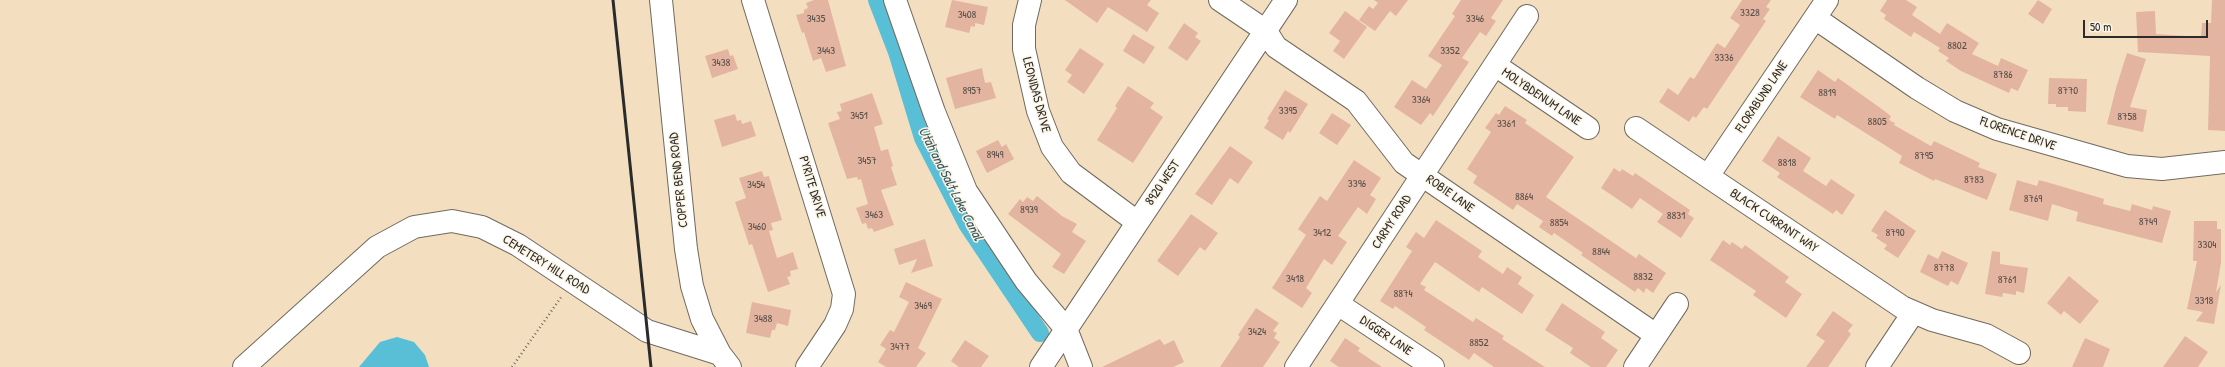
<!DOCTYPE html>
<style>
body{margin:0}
#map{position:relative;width:2225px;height:367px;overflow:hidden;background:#f3dfc0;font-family:"Patrick Hand",sans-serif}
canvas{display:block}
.scale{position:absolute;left:2083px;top:20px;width:125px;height:18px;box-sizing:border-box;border:2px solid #2b2b2b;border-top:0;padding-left:5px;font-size:12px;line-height:14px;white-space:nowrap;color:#2b2b2b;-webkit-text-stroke:3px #fcf5e5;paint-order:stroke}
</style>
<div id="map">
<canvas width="2225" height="367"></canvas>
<div class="scale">50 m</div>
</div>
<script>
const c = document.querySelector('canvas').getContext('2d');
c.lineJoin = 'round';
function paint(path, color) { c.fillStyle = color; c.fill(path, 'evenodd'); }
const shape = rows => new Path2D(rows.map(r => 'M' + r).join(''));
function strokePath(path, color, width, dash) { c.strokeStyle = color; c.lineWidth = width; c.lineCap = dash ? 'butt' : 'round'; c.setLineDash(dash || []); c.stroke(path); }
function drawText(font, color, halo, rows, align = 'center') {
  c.font = font + ' "Patrick Hand",sans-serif'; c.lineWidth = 3; c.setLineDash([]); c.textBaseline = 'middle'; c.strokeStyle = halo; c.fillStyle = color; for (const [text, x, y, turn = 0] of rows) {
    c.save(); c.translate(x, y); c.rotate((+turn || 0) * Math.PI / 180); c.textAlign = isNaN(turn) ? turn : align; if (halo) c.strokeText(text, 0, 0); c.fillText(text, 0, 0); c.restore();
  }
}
paint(shape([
 [397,337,414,342,425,355,429,367,359,367,380,342]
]), '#58bfd6');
strokePath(shape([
 [877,0,897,52,923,138,967,224,1040,333]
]), '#58bfd6', 18);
paint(shape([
 [814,0,828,0,846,66,826,72,821,58,813,61,804,32,802,33,796,15,804,13,804,10,808,8,806,3],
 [952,0,988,7,984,25,975,23,975,27,971,26,969,33,945,27],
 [1065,0,1151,0,1147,5,1159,13,1147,32,1108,7,1097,23],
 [1374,0,1408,0,1396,16,1390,11,1375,31,1359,20,1369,6,1373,9,1378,3],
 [1461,0,1503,0,1491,18,1496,21,1486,36,1480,32,1462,58,1469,62,1433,116,1430,113,1421,125,1394,107,1412,80,1426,89,1442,65,1428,56,1455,16,1452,14],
 [1742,0,1771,0,1766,7,1770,9,1763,19,1766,21,1707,109,1704,107,1696,118,1693,116,1689,122,1659,102,1668,88,1678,95,1690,77,1694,79,1717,43,1725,48,1740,25,1730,18],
 [1887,0,1906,0,1917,7,1912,15,1940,34,1947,23,1979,43,1972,54,1998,66,2001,58,2028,70,2018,91,2011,88,2009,93,1961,71,1946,61,1949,58,1938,51,1940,48,1914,32,1911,37,1884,19,1886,15,1880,11],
 [2038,0,2052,9,2043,24,2028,14],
 [2212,0,2225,0,2225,131,2208,130,2210,56,2138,52,2136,12,2155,11,2156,34,2201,37,2202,23,2211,23],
 [1345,11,1367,27,1344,59,1333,51,1340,41,1329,33],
 [1184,23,1198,33,1195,37,1201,41,1187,61,1168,48],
 [1133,34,1155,47,1144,64,1123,51],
 [1080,48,1104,64,1084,94,1067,82,1072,75,1065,70],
 [728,49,730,56,733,55,738,69,712,78,705,56],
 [2127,53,2146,59,2130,107,2147,110,2143,132,2107,124,2116,88],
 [982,68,985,83,991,82,996,98,955,109,946,78],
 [1818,70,1835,82,1838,78,1879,107,1891,116,1889,120,1895,123,1894,125,1931,146,1934,141,1980,163,1978,167,1997,174,1987,200,1935,179,1934,181,1899,163,1902,156,1837,115,1835,119,1800,97],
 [2049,78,2087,79,2086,112,2068,111,2068,107,2056,107,2056,104,2048,104],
 [1128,86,1154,103,1150,108,1163,117,1133,163,1097,140,1117,108,1115,106],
 [1285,90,1308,104,1290,133,1288,131,1283,140,1264,128,1269,120,1267,119],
 [872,93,883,124,874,127,881,151,888,149,893,166,891,167,897,185,881,190,894,225,874,232,872,228,868,229,866,223,862,224,856,208,868,204,861,179,858,180,857,177,847,179,828,123,840,119,837,112,842,111,840,104],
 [1505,106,1527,120,1525,123,1574,157,1546,197,1636,258,1639,254,1666,273,1653,293,1646,288,1644,293,1638,288,1635,292,1581,255,1583,253,1554,233,1552,236,1539,227,1543,221,1517,204,1513,210,1473,183,1477,176,1467,169,1491,132,1485,128,1496,113,1499,115],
 [1332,113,1351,125,1337,145,1319,133],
 [735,114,737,121,741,120,742,124,751,121,756,136,722,147,714,120],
 [1778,136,1811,158,1803,171,1826,186,1831,179,1855,195,1842,215,1836,210,1833,214,1792,187,1777,177,1780,173,1762,161],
 [998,140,1002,147,1006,144,1014,159,987,173,976,151],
 [1230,146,1253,162,1238,184,1230,178,1212,205,1195,194],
 [1354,160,1381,178,1370,195,1376,199,1367,214,1358,207,1338,236,1347,242,1332,265,1324,259,1306,288,1312,293,1302,308,1272,288,1306,235,1298,229,1320,196,1327,201],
 [1614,168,1620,172,1622,169,1633,176,1635,173,1690,210,1688,214,1694,218,1681,238,1657,222,1663,214,1640,198,1632,209,1601,188],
 [762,171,764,177,769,176,782,220,771,223,773,230,769,231,777,258,793,252,798,269,790,271,791,276,787,277,790,284,768,292,752,244,749,245,735,202,746,198,739,178],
 [2017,180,2037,186,2039,180,2057,185,2104,199,2103,204,2130,211,2132,204,2152,210,2153,206,2171,211,2162,243,2076,221,2078,212,2052,204,2048,221,2009,210],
 [1037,196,1062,216,1077,224,1072,232,1086,241,1064,274,1052,267,1061,254,1008,214,1020,199,1023,202,1027,197,1033,201],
 [1885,210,1916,231,1898,258,1884,249,1887,245,1876,238,1878,235,1871,231],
 [1191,214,1218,233,1205,251,1200,247,1178,276,1157,261],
 [1436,220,1482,251,1478,257,1503,274,1507,267,1522,277,1518,284,1534,295,1522,314,1482,287,1479,292,1435,262,1420,284,1426,287,1424,290,1473,322,1476,318,1504,336,1502,339,1545,367,1494,367,1474,353,1469,360,1424,330,1426,327,1395,306,1393,309,1380,301,1412,251,1406,247,1416,232,1424,238],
 [2194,221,2217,221,2217,229,2221,229,2221,263,2216,292,2221,285,2214,324,2196,321,2203,312,2187,309,2197,261,2193,261],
 [925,239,933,266,911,273,917,259,899,265,894,249],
 [1723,240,1730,245,1732,242,1742,249,1745,245,1789,277,1785,282,1802,294,1786,318,1753,295,1756,291,1710,260],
 [1942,251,1968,263,1958,285,1951,281,1948,286,1920,272,1928,254,1938,259],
 [1992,251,2000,252,2000,264,2028,268,2024,293,2016,291,2016,295,2003,293,2002,297,1985,294],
 [2069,276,2099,301,2080,324,2064,311,2061,315,2047,303],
 [906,282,942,299,918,348,926,353,916,367,886,367,878,362,886,349,880,345,890,330,894,332,909,302,899,297],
 [752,302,791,310,788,326,777,323,775,330,772,330,770,338,746,333],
 [1562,303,1605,332,1601,338,1618,350,1606,367,1591,367,1570,353,1573,348,1545,330],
 [1256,308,1279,323,1273,331,1277,333,1274,338,1280,342,1263,367,1220,367,1240,337,1238,335],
 [1833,311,1853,325,1848,331,1851,334,1828,367,1806,367,1825,341,1816,335],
 [2185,336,2208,352,2198,367,2163,367],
 [1345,338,1360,348,1358,351,1382,367,1339,367,1330,361],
 [2085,338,2110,349,2103,367,2072,367],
 [1160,339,1164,345,1174,340,1184,362,1173,367,1102,367],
 [965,340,989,356,981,367,959,367,951,361]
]), '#e3b5a1');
const minor = shape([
 [661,0,686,249,692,286,702,319,720,354,730,367],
 [753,0,844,294,842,309,835,325,807,367],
 [895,0,934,112,966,191,1026,281,1066,329,1081,367],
 [1030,0,1024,25,1024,49,1038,111,1052,147,1071,173,1137,222],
 [1220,0,1266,31,1276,47,1356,101,1404,163,1656,335],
 [1815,18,1917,88,1955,111,1997,129,2127,166,2162,169,2225,162],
 [1495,65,1588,128],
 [1636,128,1902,307,1932,320,1986,335,2019,353],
 [1708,176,1827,0],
 [1338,304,1433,367],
 [244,367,377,247,414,227,452,221,482,227,518,245,647,331,720,354],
 [1041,367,1286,0],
 [1296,367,1527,16],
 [1635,367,1677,304],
 [1877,367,1913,313]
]);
strokePath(minor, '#716a5f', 24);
strokePath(shape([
 [512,367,562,296]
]), '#716a5f', 2.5, [1, 3]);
strokePath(minor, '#fff', 22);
strokePath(shape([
 [613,0,651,367]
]), '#2b2b2b', 3);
drawText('11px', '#594e48', null, [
 ["3328",1750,13],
 ["3408",967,15],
 ["3435",816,19],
 ["3346",1475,19],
 ["8802",1957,46],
 ["3443",826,51],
 ["3352",1450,51],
 ["3336",1724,58],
 ["3438",721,63],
 ["8786",2003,75],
 ["8957",972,91],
 ["8770",2068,91],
 ["8819",1827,93],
 ["3364",1421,100],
 ["3395",1288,111],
 ["3451",859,116],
 ["8758",2127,117],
 ["8805",1877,122],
 ["3361",1506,124],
 ["8949",995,155],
 ["8795",1924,156],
 ["3457",867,161],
 ["8818",1787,163],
 ["8783",1974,180],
 ["3396",1357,184],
 ["3454",756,185],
 ["8864",1524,197],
 ["8769",2033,199],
 ["8939",1029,210],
 ["3463",874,215],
 ["8831",1676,216],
 ["8749",2148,222],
 ["8854",1559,223],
 ["3460",757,227],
 ["3412",1322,233],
 ["8790",1895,233],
 ["3304",2207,245],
 ["8844",1601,252],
 ["8778",1944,268],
 ["8832",1643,277],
 ["3418",1295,279],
 ["8761",2007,280],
 ["8874",1403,294],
 ["3318",2204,301],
 ["3469",923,306],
 ["3488",763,319],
 ["3424",1257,332],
 ["8852",1479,343],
 ["3477",900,347]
]);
drawText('13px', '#2b2b2b', '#fcf5e5', [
 ["LEONIDAS DRIVE",1036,95,75],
 ["MOLYBDENUM LANE",1541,97,34],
 ["FLORABUND LANE",1762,97,-56],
 ["FLORENCE DRIVE",2018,134,19],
 ["COPPER BEND ROAD",679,180,-96],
 ["8920 WEST",1163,183,-56],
 ["PYRITE DRIVE",812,187,73],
 ["ROBIE LANE",1450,194,35],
 ["BLACK CURRANT WAY",1774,221,34],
 ["CARMY ROAD",1392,222,-57],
 ["CEMETERY HILL ROAD",546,265,32],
 ["DIGGER LANE",1386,336,34]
]);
drawText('italic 14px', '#38575e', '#fcf5e5', [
 ["Utah and Salt Lake Canal",950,184,63]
]);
</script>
